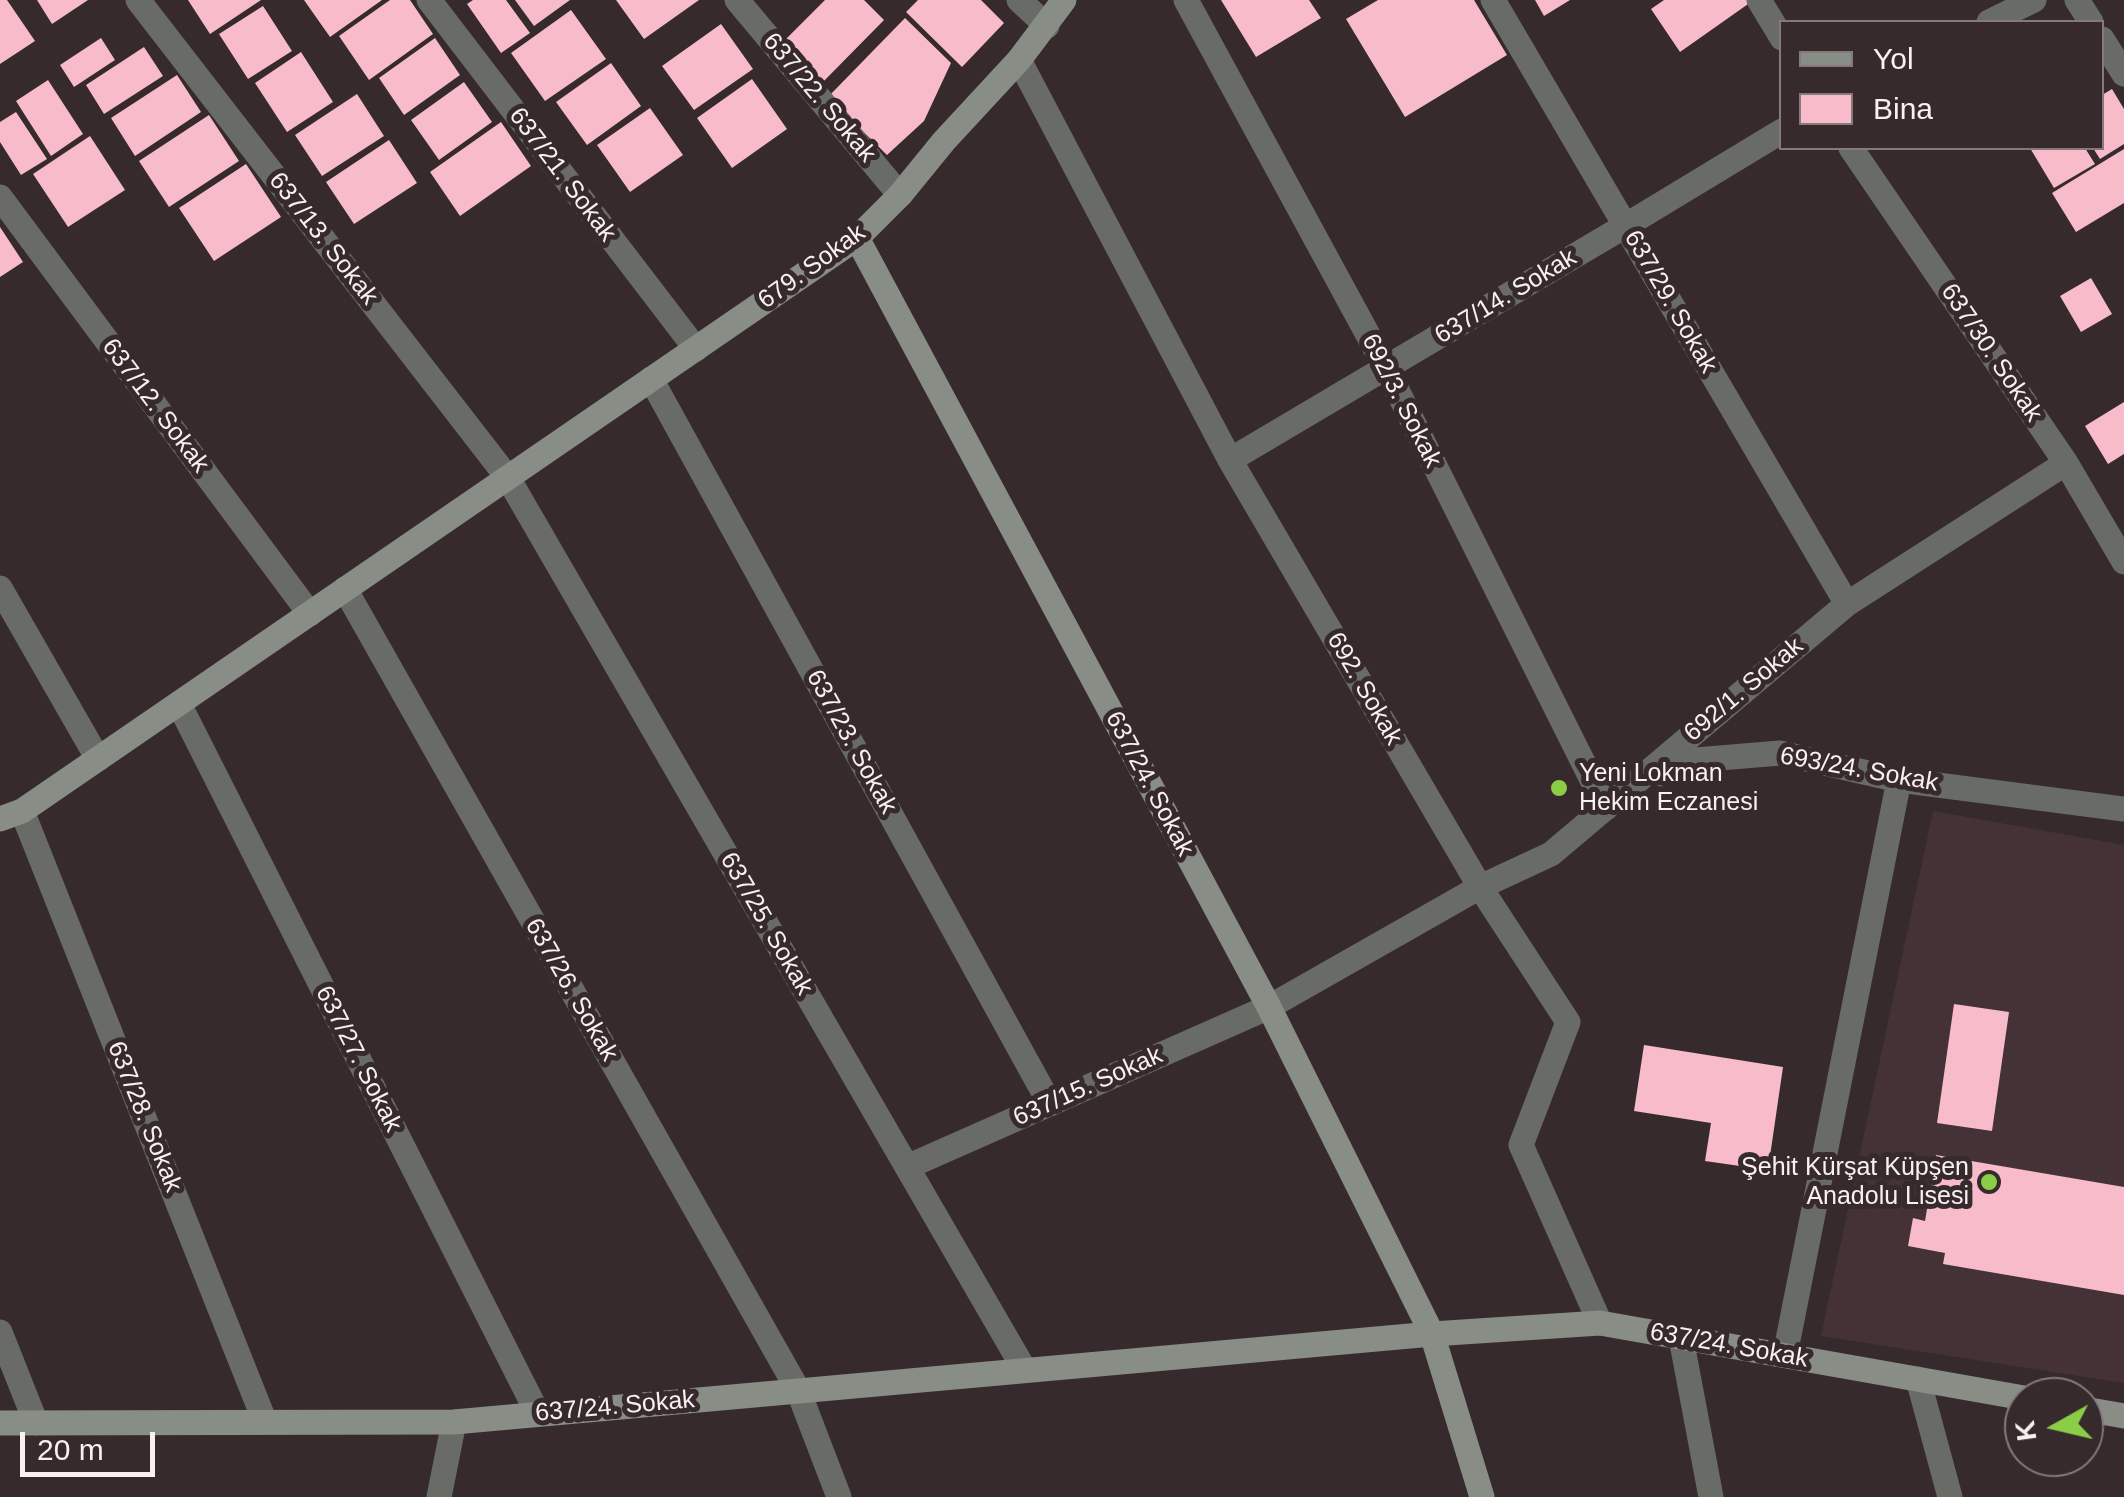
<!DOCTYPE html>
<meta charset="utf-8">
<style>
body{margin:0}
#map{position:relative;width:2124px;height:1497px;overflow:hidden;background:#372a2d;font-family:Helvetica,sans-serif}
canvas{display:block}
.legend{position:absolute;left:1779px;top:20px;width:325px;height:130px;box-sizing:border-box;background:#372a2d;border:2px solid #85797c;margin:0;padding:12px 18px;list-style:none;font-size:30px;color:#f9f0f2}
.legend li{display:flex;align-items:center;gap:20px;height:50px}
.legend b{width:50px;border:2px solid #85797c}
.north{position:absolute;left:2004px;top:1377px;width:100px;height:100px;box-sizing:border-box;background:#372a2d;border:2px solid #85797c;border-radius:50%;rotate:262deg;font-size:28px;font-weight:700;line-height:40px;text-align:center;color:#f9f0f2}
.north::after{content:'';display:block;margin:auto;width:35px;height:45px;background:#8bce46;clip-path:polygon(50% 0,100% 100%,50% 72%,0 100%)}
.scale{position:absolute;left:20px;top:1432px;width:135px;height:45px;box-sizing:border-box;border:5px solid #f9f0f2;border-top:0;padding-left:12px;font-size:30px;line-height:35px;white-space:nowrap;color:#f9f0f2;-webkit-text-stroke:8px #372a2d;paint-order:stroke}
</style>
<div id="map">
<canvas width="2124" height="1497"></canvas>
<ul class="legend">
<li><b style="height:12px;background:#888d85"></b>Yol</li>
<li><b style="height:28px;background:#f7bbc9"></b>Bina</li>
</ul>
<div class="north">K</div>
<div class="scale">20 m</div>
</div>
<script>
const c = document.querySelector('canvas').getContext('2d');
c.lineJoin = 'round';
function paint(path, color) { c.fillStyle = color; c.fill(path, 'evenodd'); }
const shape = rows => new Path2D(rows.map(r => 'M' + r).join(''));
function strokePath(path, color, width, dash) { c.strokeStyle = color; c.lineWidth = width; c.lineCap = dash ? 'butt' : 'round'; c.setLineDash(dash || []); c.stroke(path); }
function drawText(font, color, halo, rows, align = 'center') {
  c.font = font + ' Helvetica,sans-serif'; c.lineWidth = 10; c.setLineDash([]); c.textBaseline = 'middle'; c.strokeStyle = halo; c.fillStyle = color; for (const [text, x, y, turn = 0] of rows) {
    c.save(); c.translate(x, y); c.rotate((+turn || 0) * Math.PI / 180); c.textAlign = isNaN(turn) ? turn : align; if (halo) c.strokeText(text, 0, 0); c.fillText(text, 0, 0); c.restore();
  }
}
paint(shape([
 [1933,811,2124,845,2124,1383,1821,1336]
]), '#453236');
paint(shape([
 [0,0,7,0,35,41,0,64],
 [37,0,88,0,52,24],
 [188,0,261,0,210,34],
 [304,0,382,0,330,37],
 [390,0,410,0,433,34,369,80,339,36],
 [473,0,506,0,530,33,501,53,467,4],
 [515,0,570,0,534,26],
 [616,0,699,0,644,39],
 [825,0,864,0,884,20,823,82,783,42],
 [918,0,981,0,1004,23,962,67,906,12],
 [1221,0,1309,0,1321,18,1256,57],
 [1378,0,1474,0,1507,55,1405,117,1346,19],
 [1535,0,1570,0,1544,16],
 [1664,0,1749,0,1751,2,1680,52,1651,9],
 [263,6,292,51,248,79,219,34],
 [571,10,606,59,545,101,511,53],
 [905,18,951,63,924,121,887,155,828,97],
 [721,24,753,69,694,110,662,66],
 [101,38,115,60,74,87,60,65],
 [435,38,460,75,404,115,379,78],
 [144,47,163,76,104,114,86,85],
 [301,52,333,102,287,132,255,83],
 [611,63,641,106,587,145,556,102],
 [177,75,201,112,135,156,111,118],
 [752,79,787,129,732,168,697,118],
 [48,80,83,134,51,156,16,101],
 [464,82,492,122,439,160,411,120],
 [2112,89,2124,109,2124,144,2100,159,2093,148,2102,148,2102,95],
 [357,94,384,136,322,176,295,135],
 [650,108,683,155,630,192,597,145],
 [16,112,47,159,21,175,0,142,0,122],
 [209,115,239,161,169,207,139,161],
 [501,122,531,166,460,216,430,172],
 [90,136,125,190,68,227,33,174],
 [389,140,417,183,354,224,326,182],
 [2030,148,2085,148,2095,164,2054,188],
 [2124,149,2124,203,2076,232,2052,193],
 [246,164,281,217,214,261,179,208],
 [0,227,23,262,0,277],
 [2091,278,2112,314,2081,332,2060,296],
 [2124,402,2124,454,2108,464,2085,426],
 [1954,1004,2009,1012,1992,1131,1937,1123],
 [1644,1045,1783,1067,1768,1170,1705,1161,1711,1123,1634,1111],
 [1936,1155,2124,1187,2124,1295,1943,1264,1945,1253,1908,1246,1913,1218,1925,1221]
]), '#f7bbc9');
strokePath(shape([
 [138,0,508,478,1024,1369],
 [429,0,696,349],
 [737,0,900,195],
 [1019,0,1047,26],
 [1186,0,1386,368,1606,808],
 [1493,0,1847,604],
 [1759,0,1782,38],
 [2077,0,2091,22],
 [1989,22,2034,0],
 [2102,39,2124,74],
 [1019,60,1230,460,1480,887,1568,1022,1521,1145,1600,1323],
 [1851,148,2066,463,2124,562],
 [0,197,310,614],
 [651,379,1050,1104],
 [1230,460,1625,226,1782,131],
 [0,588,98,759],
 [345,589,798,1390,839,1497],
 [179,704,538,1414],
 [1661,774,1683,761,1780,753,1899,780,2124,809],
 [22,811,265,1422],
 [907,1167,1269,1007,1480,887,1551,854,1847,604,2066,463],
 [0,1332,36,1423],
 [1681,1338,1711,1497],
 [1785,1355,1899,780],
 [1918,1379,1950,1497],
 [439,1497,454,1422]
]), '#686b66', 25);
strokePath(shape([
 [857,238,1269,1007,1432,1334,1482,1497],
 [0,819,22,811,857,238,900,195,944,141,1019,60,1064,0],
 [2084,1409,2124,1416],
 [0,1423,454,1422,1432,1334,1600,1323,2024,1398]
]), '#888d85', 25);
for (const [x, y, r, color] of [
 [1559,788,10,"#8bce46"],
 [1989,1182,10,"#8bce46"]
]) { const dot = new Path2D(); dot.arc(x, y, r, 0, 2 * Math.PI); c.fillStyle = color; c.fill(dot); strokePath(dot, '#372a2d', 4); }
drawText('25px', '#f9f0f2', '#372a2d', [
 ["637/22. Sokak",819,98,50],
 ["637/21. Sokak",562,175,53],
 ["637/13. Sokak",323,239,52],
 ["679. Sokak",812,267,-36],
 ["637/14. Sokak",1506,297,-31],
 ["637/29. Sokak",1670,302,60],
 ["637/30. Sokak",1991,353,56],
 ["692/3. Sokak",1401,401,63],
 ["637/12. Sokak",155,406,53],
 ["692. Sokak",1364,689,60],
 ["692/1. Sokak",1744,690,-40],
 ["637/23. Sokak",851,742,61],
 ["693/24. Sokak",1859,770,10],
 ["637/24. Sokak",1149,784,62],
 ["637/25. Sokak",766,924,60],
 ["637/26. Sokak",571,990,60],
 ["637/27. Sokak",358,1059,63],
 ["637/15. Sokak",1088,1087,-24],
 ["637/28. Sokak",144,1117,68],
 ["637/24. Sokak",1729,1346,10],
 ["637/24. Sokak",615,1407,-5]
]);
drawText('25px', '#f9f0f2', '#372a2d', [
 ["Yeni Lokman",1579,774],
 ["Hekim Eczanesi",1579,803],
 ["Şehit Kürşat Küpşen",1969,1168,"right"],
 ["Anadolu Lisesi",1969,1197,"right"]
], 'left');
</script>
